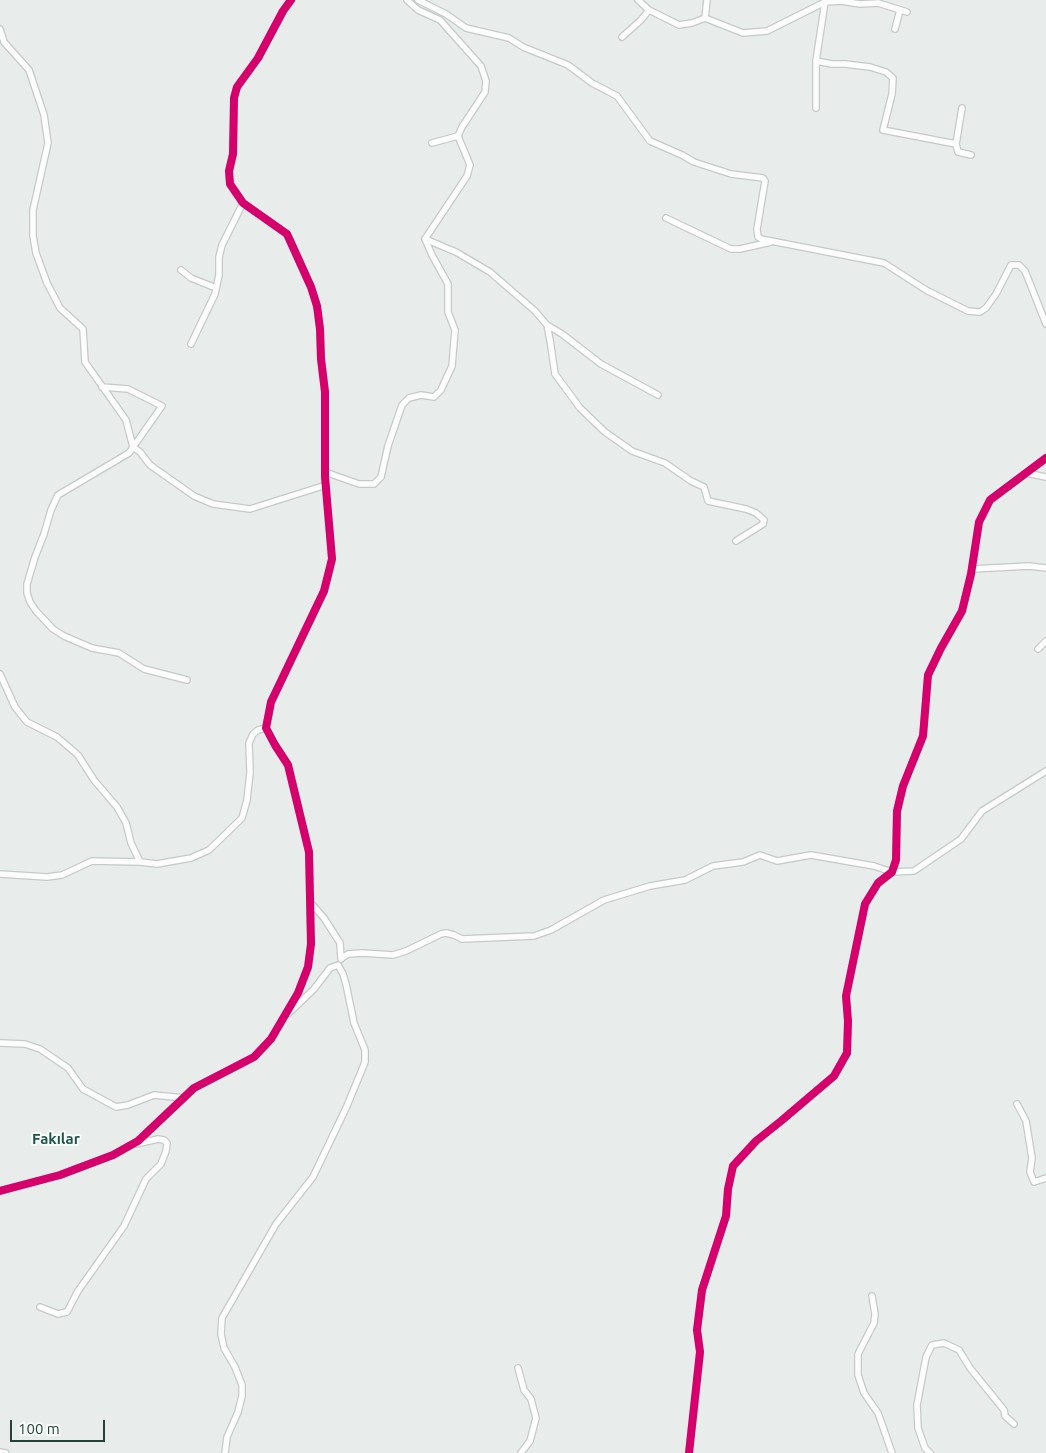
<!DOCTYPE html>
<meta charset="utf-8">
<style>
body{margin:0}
#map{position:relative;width:1046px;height:1453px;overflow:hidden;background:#e8edeb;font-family:Ubuntu,sans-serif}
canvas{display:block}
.scale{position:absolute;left:10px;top:1420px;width:95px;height:22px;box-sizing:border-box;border:2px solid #24423a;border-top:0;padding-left:6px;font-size:15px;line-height:18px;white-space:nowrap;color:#24423a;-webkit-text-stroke:4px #f7fbf9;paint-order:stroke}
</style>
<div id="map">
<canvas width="1046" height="1453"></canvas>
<div class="scale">100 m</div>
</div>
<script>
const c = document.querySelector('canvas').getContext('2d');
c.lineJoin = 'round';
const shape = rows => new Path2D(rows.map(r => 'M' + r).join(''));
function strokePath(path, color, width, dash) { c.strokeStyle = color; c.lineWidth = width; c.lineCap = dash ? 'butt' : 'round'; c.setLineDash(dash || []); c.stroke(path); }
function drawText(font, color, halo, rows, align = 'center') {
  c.font = font + ' Ubuntu,sans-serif'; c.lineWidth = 4; c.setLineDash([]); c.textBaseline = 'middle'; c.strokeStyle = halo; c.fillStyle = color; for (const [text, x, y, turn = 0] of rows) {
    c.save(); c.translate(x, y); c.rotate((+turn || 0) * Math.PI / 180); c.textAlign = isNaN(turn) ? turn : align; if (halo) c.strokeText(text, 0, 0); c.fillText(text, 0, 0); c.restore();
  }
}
const minor = shape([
 [407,0,418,10,440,20,481,66,486,81,485,92,462,127,458,136,470,165,467,176,425,239,456,252,490,272,535,311,547,325,550,340,555,374,580,408,605,432,632,451,665,463,691,481,704,487,708,501,746,509,756,513,764,520,763,524,736,541],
 [418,0,446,14,466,28,509,38,523,47,568,65,592,83,617,96,650,141,682,155,694,162,731,174,763,178,765,181,757,229,758,237,761,239,884,263,926,290,968,311,980,312,986,308,996,294,1011,265,1019,265,1025,271,1046,324],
 [638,0,649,10],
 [705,18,743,33,767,31,825,2,841,1,860,4,878,3,907,12],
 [0,29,4,42,29,70,44,115,48,143,33,210,33,236,36,253,47,283,60,308,83,329,85,362,126,420,133,447,140,452,150,465,194,496,213,504,250,509,326,485],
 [895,29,900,10],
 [622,37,641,20,649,10,679,25,692,23,705,18,707,0],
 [816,61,832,64,845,64,870,67,886,72,893,78,892,94,883,130,956,144,962,108],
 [816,108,816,61,825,2],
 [432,143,458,136],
 [956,144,958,152,971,155],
 [666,218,731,249,740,249,771,242],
 [181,270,191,278,216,288],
 [547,325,562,334,601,364,658,395],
 [191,344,215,294,219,275,219,257,222,245,243,203],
 [102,387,128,389,162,406,129,453,58,495,51,510,44,534,35,557,27,584,27,593,30,602,36,611,53,629,64,636,92,648,119,653,144,669,187,680],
 [325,472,359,484,374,484,381,477,388,446,402,405,409,398,421,395,434,397,441,390,452,366,455,330,448,312,448,284,432,255,425,239],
 [1026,473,1046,477],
 [972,569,1029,566,1046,568],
 [1038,649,1046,641],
 [0,674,15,707,27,722,57,737,78,755,94,780,117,807,126,823,131,843,140,862,157,864,191,858,209,850,242,818,247,800,250,773,249,743,253,734,258,730,266,728],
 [0,874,47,877,62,875,92,861,140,862],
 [310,902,324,918,340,943,341,959],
 [342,958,348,954,362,953,393,955,406,951,441,934,446,933,454,935,462,939,534,936,551,930,604,900,650,886,685,880,713,866,743,862,760,855,777,861,811,855,874,866,892,872,914,871,961,839,982,811,1046,771],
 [0,1043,25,1044,40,1049,68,1068,83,1089,116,1107,128,1105,154,1095,184,1098],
 [1017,1104,1026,1121,1032,1158,1030,1172,1034,1182,1046,1178],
 [0,1191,60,1175,113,1155,138,1141,194,1088,254,1057,271,1039,298,993,308,967,311,944,309,852,288,765,275,745,266,728,271,702,324,591,332,559,325,477,325,392,321,359,320,329,317,306,311,287,287,234,243,203,230,184,229,171,233,154,234,98,237,87,258,58,283,11,291,0],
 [872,1296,875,1314,874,1323,858,1354,858,1375,864,1393,878,1413,892,1453],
 [40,1307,58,1314,67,1312,78,1291,124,1226,146,1179,161,1164,166,1151,167,1143,164,1140,158,1139,136,1144],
 [518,1368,524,1390,531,1399,536,1418,530,1441,521,1453],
 [0,1452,6,1453],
 [225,1453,227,1437,238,1412,242,1396,242,1385,235,1367,224,1348,221,1334,222,1318,276,1224,313,1177,347,1106,365,1062,365,1050,354,1023,346,984,343,974,338,965,330,968,314,989,289,1013],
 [689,1453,700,1352,697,1330,702,1290,726,1216,728,1189,733,1166,756,1141,781,1121,834,1076,847,1053,848,1021,846,996,865,904,878,883,892,872,896,860,897,811,903,786,923,736,928,675,941,648,962,611,971,574,979,522,990,500,1046,458],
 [930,1453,925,1448,918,1428,917,1405,926,1357,932,1345,944,1343,959,1350,970,1368,1004,1410,1005,1416,1014,1424]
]);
strokePath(minor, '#c5cac8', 8);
strokePath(minor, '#fcfcfc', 5.5);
strokePath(shape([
 [0,1191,60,1175,113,1155,138,1141,194,1088,254,1057,271,1039,298,993,308,967,311,944,309,852,288,765,275,745,266,728,271,702,324,591,332,559,325,477,325,392,321,359,320,329,317,306,311,287,287,234,243,203,230,184,229,171,233,154,234,98,237,87,258,58,283,11,291,0],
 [689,1453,700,1352,697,1330,702,1290,726,1216,728,1189,733,1166,756,1141,781,1121,834,1076,847,1053,848,1021,846,996,865,904,878,883,892,872,896,860,897,811,903,786,923,736,928,675,941,648,962,611,971,574,979,522,990,500,1046,458]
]), '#d6006c', 8);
drawText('bold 15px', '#1f5548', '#f7fbf9', [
 ["Fakılar",56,1139]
]);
</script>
